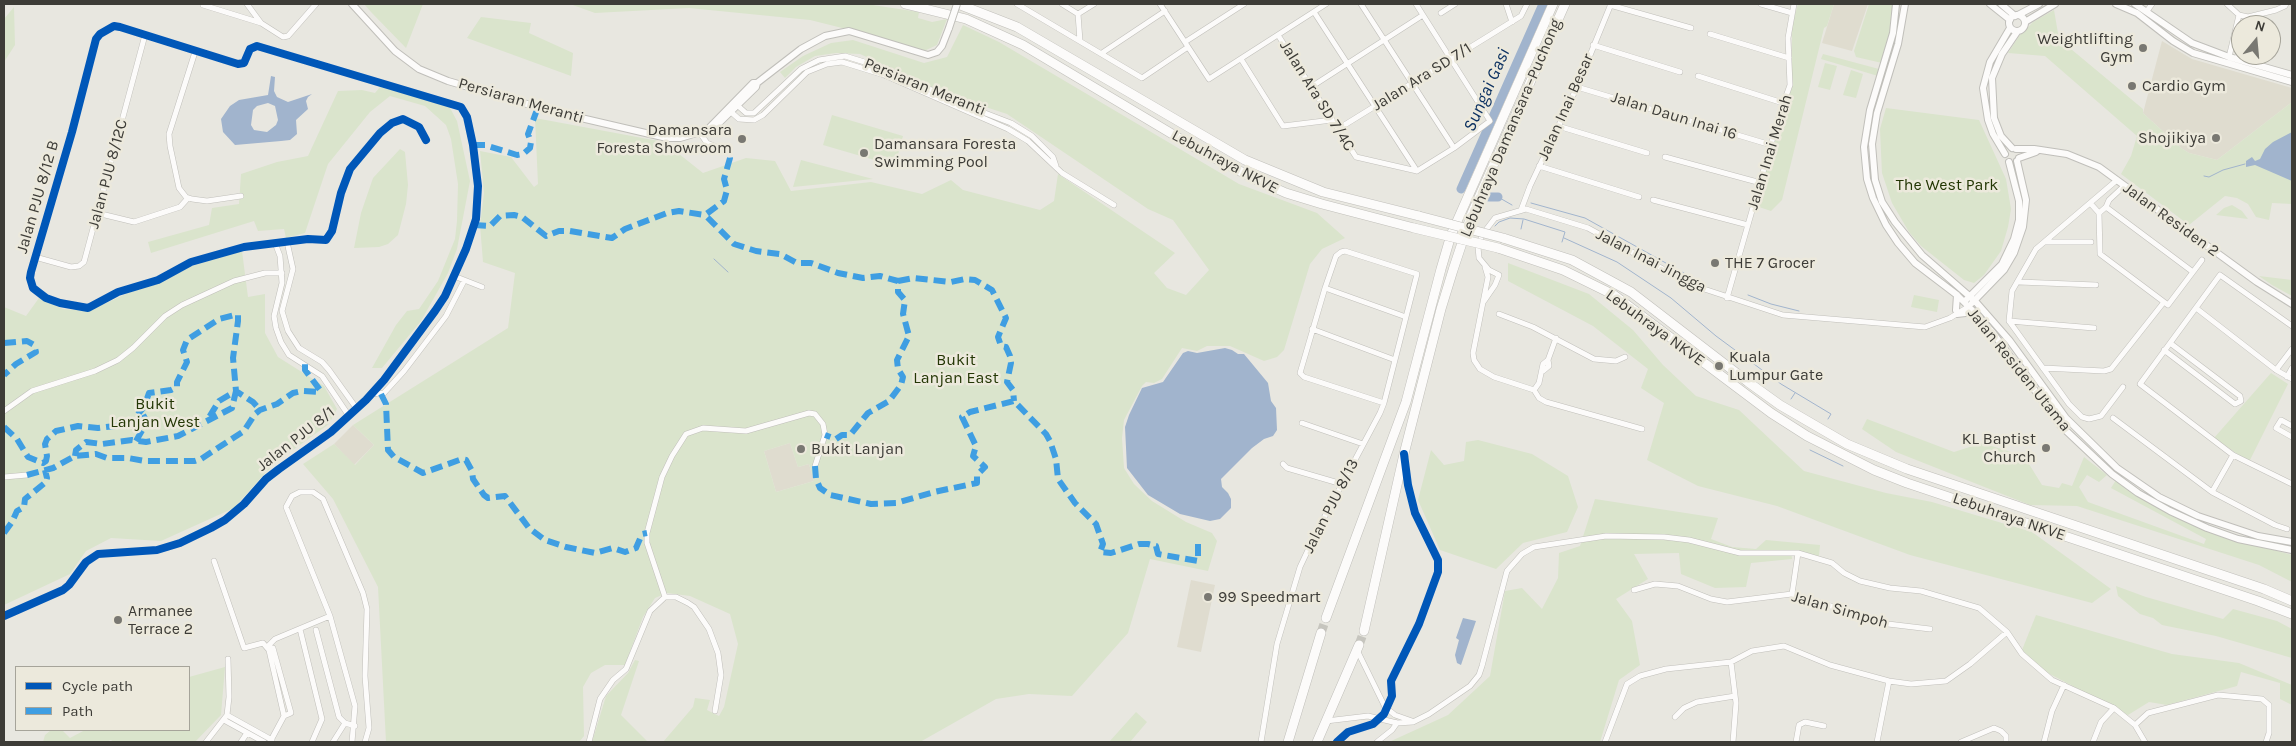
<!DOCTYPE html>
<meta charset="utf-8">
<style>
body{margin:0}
#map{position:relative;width:2296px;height:746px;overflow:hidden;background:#e8e7e0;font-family:Karla,sans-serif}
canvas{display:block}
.frame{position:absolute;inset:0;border:5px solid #3d3c37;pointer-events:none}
.legend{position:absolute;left:15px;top:666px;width:175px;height:65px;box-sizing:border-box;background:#ece9dc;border:1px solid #a6a49a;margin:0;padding:6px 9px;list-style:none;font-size:15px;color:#3d3c37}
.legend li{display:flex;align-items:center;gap:10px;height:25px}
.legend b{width:25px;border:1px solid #a6a49a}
.north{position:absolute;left:2231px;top:15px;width:50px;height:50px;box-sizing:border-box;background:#ece9dc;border:1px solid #a6a49a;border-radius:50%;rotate:17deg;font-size:14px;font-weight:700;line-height:20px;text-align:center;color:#3d3c37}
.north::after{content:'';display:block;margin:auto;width:18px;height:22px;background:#797872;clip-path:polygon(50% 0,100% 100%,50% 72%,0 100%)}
</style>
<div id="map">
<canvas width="2296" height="746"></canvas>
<div class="frame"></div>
<ul class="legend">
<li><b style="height:6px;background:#0057b8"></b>Cycle path</li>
<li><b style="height:6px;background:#3f9ee2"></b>Path</li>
</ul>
<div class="north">N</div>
</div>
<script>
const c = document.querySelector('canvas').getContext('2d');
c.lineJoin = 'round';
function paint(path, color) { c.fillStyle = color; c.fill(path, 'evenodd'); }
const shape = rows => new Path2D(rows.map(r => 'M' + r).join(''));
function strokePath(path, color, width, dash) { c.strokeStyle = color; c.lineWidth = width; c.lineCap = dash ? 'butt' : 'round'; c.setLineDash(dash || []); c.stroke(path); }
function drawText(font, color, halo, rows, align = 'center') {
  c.font = font + ' Karla,sans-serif'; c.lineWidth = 5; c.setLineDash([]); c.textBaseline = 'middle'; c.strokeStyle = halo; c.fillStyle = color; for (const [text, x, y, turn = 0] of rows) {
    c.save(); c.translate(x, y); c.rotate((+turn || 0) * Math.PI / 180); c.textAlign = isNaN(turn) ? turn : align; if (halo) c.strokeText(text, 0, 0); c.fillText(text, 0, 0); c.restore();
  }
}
paint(shape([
 [1834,4,1868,4,1852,51,1822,43],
 [2162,41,2192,59,2292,88,2292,102,2217,160,2189,153,2181,148,2143,113],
 [353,425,374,445,354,465,334,444],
 [790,443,798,467,809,464,814,481,776,492,764,451],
 [1191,580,1215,585,1201,652,1177,647]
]), '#dfdccf');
paint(shape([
 [364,4,423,4,406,48,371,12],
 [570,4,866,4,919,12,918,18,932,22,947,19,937,45,924,51,866,34,810,20,689,8,595,13],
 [1798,4,1834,4,1827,26,1824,28,1782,200,1771,211,1756,206,1783,107,1792,88,1792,24],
 [1869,4,1893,4,1891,30,1878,76,1821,59,1823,54,1879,69,1882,63,1856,57,1854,51],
 [14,7,15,45,4,62,4,19],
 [2054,10,2059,39,2143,109,2143,113,2181,148,2189,153,2217,160,2292,102,2292,204,2272,203,2269,220,2256,217,2248,204,2237,198,2225,196,2189,225,2121,174,2131,156,2137,136,2045,56,2008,53,2019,36,2033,22],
 [481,17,531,23,529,33,573,53,571,76,467,38],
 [963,25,999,42,1239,184,1317,213,1345,238,1322,249,1310,264,1284,350,1277,357,1264,361,1230,346,1207,346,1197,351,1182,348,1162,379,1154,383,1146,382,1142,386,1124,420,1122,438,1124,468,1134,484,1152,501,1186,522,1212,533,1217,541,1208,571,1150,559,1128,633,1072,696,1029,694,996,699,920,742,663,742,693,707,695,698,710,700,707,710,719,716,724,707,738,644,730,614,690,596,667,593,655,598,643,617,625,665,605,665,591,673,583,687,584,736,579,742,386,742,378,587,333,499,303,464,334,444,355,465,374,445,353,425,508,328,515,273,483,262,480,225,484,193,480,151,511,157,534,187,538,184,535,118,664,142,703,173,746,158,775,161,791,191,871,182,922,194,951,180,963,190,1040,210,1054,201,1058,174,1175,253,1154,273,1167,288,1186,295,1209,270,1173,220,1148,209,1007,114,949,95,860,54,836,53,815,56,796,67,785,78,780,72,803,56,831,43,853,40,924,63,947,57],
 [790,443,798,467,809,464,814,481,776,492,764,451],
 [1825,63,1837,66,1830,90,1818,87],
 [1851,70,1863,74,1856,98,1843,95],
 [380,87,449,106,457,121,470,181,457,249,448,273,421,321,382,368,372,368,396,325,407,311,419,309,438,281,455,239,457,221,458,184,451,139,446,125,425,106,390,96,370,112,328,164,305,233,286,238,284,229,258,231,254,221,151,253,148,242,209,225,212,208,239,204,241,174,277,162,308,156,338,91,362,90,375,93],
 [1886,108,1979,120,2006,179,2011,209,2008,227,2001,251,1984,275,1974,283,1964,280,1921,246,1909,232,1892,203,1882,173,1881,152,1880,129],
 [832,115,903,136,895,166,823,145],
 [400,149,405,152,408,185,406,204,398,235,388,244,379,247,354,248,361,213,373,178],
 [801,160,873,179,793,187],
 [2232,205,2242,211,2248,219,2216,215,2224,208],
 [242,251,248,297,265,294,265,333,278,357,324,386,337,409,329,424,286,455,267,471,234,508,161,541,111,538,86,551,70,574,4,605,4,307,26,316,39,298,63,309,89,311,128,293,157,284,192,266],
 [1508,263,1589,294,1633,330,1663,365,1696,396,1739,410,1804,471,1886,493,1932,502,2032,532,2111,589,2092,603,1910,555,1777,506,1698,486,1647,460,1664,403,1641,388,1648,369,1593,326,1508,281],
 [2259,276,2292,280,2292,296,2272,285],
 [1914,295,1939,300,1937,312,1911,307],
 [2271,373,2288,384,2249,462,2214,438],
 [1867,419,1954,452,1982,443,2024,456,2042,485,2059,488,2062,483,2072,486,2084,457,2107,475,2099,482,2087,475,2079,487,2088,502,2204,544,2206,539,2111,488,2116,480,2208,532,2292,555,2292,582,2259,565,2077,506,2030,505,1896,452,1862,429],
 [1478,440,1532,454,1568,476,1578,507,1567,532,1523,543,1496,569,1440,550,1418,500,1431,450,1444,465,1464,461,1466,442],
 [1595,499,1718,518,1711,539,1732,547,1756,549,1766,540,1820,545,1819,556,1791,550,1792,559,1751,563,1746,587,1715,588,1681,574,1679,553,1634,554,1648,579,1616,599,1632,621,1640,665,1619,680,1600,742,1389,742,1448,715,1490,676,1505,591,1522,588,1542,609,1558,578,1559,553,1580,546],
 [2116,586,2146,597,2223,619,2233,609,2277,621,2292,629,2292,658,2216,636,2162,625,2153,618,2140,614,2118,596],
 [2036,615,2172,654,2239,663,2292,685,2292,705,2280,699,2280,683,2241,672,2237,686,2167,705,2149,702,2128,715,2044,671,2022,650],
 [635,660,639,661,621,715,648,742,592,742,606,696,628,673],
 [225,667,221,715,195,742,113,742,111,740,106,742,43,742,45,735,51,730,62,730,70,738,85,730,189,730,189,677],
 [1136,712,1147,722,1130,742,1109,742]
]), '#dae4cc');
paint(shape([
 [271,76,275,77,274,91,277,97,288,102,312,94,308,97,306,101,308,109,296,120,297,134,290,140,281,141,235,145,223,132,221,119,230,106,239,100,268,95],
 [268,103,275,106,278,120,276,125,267,132,254,130,251,125,253,110,257,106],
 [2292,132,2292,181,2255,165,2246,167,2246,161,2252,157,2255,161,2260,159,2265,149,2273,142],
 [1225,348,1232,350,1238,354,1244,354,1268,383,1271,401,1276,408,1277,430,1273,436,1264,439,1252,448,1221,479,1222,487,1228,493,1231,499,1231,508,1220,519,1210,521,1180,514,1148,495,1127,468,1125,427,1129,415,1142,388,1163,382,1183,353,1188,351,1197,353],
 [1463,618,1476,621,1461,665,1457,663,1455,655,1459,640,1456,638]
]), '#a1b4cd');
strokePath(shape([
 [2204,176,2209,177,2223,170,2245,164],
 [1498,197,1512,205],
 [1531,203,1585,218,1691,277],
 [1495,226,1499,222,1510,218,1524,219,1565,232,1562,242],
 [1521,229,1523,220],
 [1564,238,1617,262,1671,298,1716,336,1781,384,1831,414,1828,419],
 [714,259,728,272],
 [1748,295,1771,304,1799,311],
 [1791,399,1795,393],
 [1810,450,1843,466]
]), '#a1b4cd', 1);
strokePath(shape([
 [1461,189,1543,4],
 [1489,197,1498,197]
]), '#a1b4cd', 9);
strokePath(shape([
 [1321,633,1326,618],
 [1359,645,1364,631]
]), '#c6c5be', 9, [9, 4.5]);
const minor = shape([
 [247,4,261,23,283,37,288,36,316,4],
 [1017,4,1142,78,1188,47],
 [1062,4,1078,14],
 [1160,4,1209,79,1326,4],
 [1361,4,1454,148],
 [1506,4,1512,22],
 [1761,4,1792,13],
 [2227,4,2239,15,2248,17,2276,10,2285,6,2286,4],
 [203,5,261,23],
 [1610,5,1691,28],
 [2147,11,2152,4],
 [1314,12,1417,171],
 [1441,13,1455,4],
 [1078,14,1080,41],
 [1078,14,1094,4],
 [2246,25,2248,17],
 [1710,34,1789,58],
 [1278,35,1356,157,1417,171,1454,148,1490,121,1416,4],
 [1185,42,1244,4],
 [1593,45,1680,72],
 [195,52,169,134,170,146,179,188,186,197,192,199,207,201,241,196],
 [1102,53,1165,11],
 [2229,57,2239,15],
 [1241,59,1283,126,1332,120],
 [2237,59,2241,45],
 [1698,76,1783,103],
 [1311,87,1423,15],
 [1577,87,1771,145],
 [737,105,746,113,754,113,801,69,819,60,845,56,887,69,959,103,1011,123,1032,136,1053,157,1056,166],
 [731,112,739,119,754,120,763,115,807,72,827,64,842,62,884,75,1008,129,1028,141,1062,173,1114,205],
 [1558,126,1647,153],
 [1338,129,1521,16,1527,4],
 [700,133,707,143,719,148],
 [1665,157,1761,183],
 [1539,166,1639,197],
 [2117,180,2036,249,2012,291,2009,321,2069,404,2082,417,2089,419,2101,416,2123,387],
 [1653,200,1748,225],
 [2091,204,2099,213,2106,207,2109,200,2124,186],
 [2106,207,2193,272],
 [1521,210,1530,186,1577,87,1611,4],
 [97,213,134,222,180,207,188,198],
 [2099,213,2100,254,2168,305,2202,260],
 [287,242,293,269,282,311,288,331,299,348,322,362,329,370,357,409],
 [2046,242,2091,242],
 [275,243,280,256,282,283,274,316,276,328,281,342,289,355,322,376,349,416],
 [35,257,71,267,79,266,84,262,145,35],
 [1485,267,1488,277,1473,353,1474,360,1480,369,1494,377,1534,390,1539,398,1546,402,1642,429],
 [454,276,482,287],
 [2019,282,2096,285],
 [1325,288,1406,317],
 [1727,298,1780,113,1790,85,1788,38,1794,4],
 [1484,301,1495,285,1499,275,1489,270,1479,258,1478,247,1482,235,1495,218,1526,209,1588,228,1692,285,1783,315,1925,327,1950,318,1968,307],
 [2196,308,2276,370,2292,379],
 [1499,314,1533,327,1594,359,1616,361,1625,357],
 [2009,321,2094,328],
 [2292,326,2220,275,2140,384,2233,455,2292,484],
 [1312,329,1395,360],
 [2164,350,2235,404,2241,401,2240,396,2170,343],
 [1548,360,1556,338],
 [2043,368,2104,371,2111,369,2164,302],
 [2276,370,2292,349],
 [2287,377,2292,368],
 [1534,390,1539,383,1543,364,1548,360,1549,366,1543,371],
 [374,392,377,394,384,393,404,371,446,316,464,281],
 [4,411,32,391,95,371,118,360,133,348,165,316,182,305,234,281,265,273,282,273],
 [2113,418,2212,492,2275,525,2287,529],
 [1302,423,1363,444],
 [2292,426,2281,420,2276,428,2292,437],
 [1283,464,1287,468,1342,484],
 [4,477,27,475],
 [2212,492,2233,455],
 [214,561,244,648,263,643,268,649],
 [1634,590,1655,584,1678,586,1711,599,1727,602,1792,594,1888,624,1930,629],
 [1792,594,1798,553],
 [665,597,647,543,647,533,662,477,672,456,686,434,703,428,746,431,809,413,815,414,823,424,825,435,815,466],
 [4,616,63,590,69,585,86,562,98,554,157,550,180,543,211,528,225,520,244,504,266,479,279,469,331,432,366,400,384,380,435,311,445,296,466,249,476,219,478,186,473,145,467,117,461,107,257,46,250,49,244,63,238,64,120,27,114,26,100,34,96,39,72,132,31,272,30,278,33,288,46,298,60,303,88,308,118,292,158,280,191,262,244,247,308,239,326,240,332,231,341,193,350,169,380,133,392,123,403,119,419,127,426,140],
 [300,629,322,719,312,742],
 [316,630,339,717,345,723,355,726],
 [273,648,291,713,284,716],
 [1357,650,1385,707,1395,715,1412,721],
 [1731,662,1736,703,1733,742],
 [227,715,272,740],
 [1675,717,1684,708,1697,702,1735,696],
 [224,720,264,742],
 [1326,721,1368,716,1397,723,1413,722,1429,714,1470,686,1479,675,1482,666,1507,571,1522,554,1534,547,1606,536,1664,537,1689,540,1740,553,1798,553,1832,563,1844,573,1860,581,1890,588,1921,591,1979,608,2007,632,2022,654,2052,680,2114,708,2135,725,2145,742],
 [2135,725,2148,713,2218,695,2262,699,2269,705,2269,733,2266,742],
 [206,742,227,715,229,697,228,659],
 [241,742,247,733],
 [270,742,284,716,268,646,275,639,330,616],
 [333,742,345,723],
 [352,742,355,706,330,616,286,507,292,496,300,492,313,492,323,499,363,593,367,609,365,676,369,728,365,742],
 [589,742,600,699,613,680,626,669,650,611,665,597,676,597,688,603,694,607,709,629,718,653,721,675,715,711],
 [1261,742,1277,644,1300,567,1317,531,1380,413,1384,403,1417,274,1345,251,1341,252,1336,256,1325,288,1300,373,1304,377,1384,403],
 [1377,742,1392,730,1397,723],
 [1605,742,1627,684,1640,676,1666,669,1731,662,1752,651,1784,646,1830,665,1889,681,1911,684,1946,681,1970,664,2007,632],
 [1796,742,1799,725,1805,722,1824,726],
 [1877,742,1889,681],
 [1961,742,1994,728,2001,731,2006,736,2006,742],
 [2044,742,2052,711,2064,685],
 [2093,742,2101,722,2114,708]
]);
const tertiary = shape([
 [352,4,395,51,419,69,448,81,551,111,667,138,680,138,707,130,753,83,757,83,801,49,825,36,849,31,928,55,937,52,942,46,949,28],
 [1896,4,1893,33,1870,110,1864,147,1867,179,1873,198,1886,225,1898,243,1915,263,1957,295,1975,313,1993,333,2060,425,2112,474,2138,493,2170,511,2207,528,2238,539,2292,550],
 [1905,4,1898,44,1877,113,1872,144,1875,180,1882,202,1895,222,1922,255,1975,301,2010,341,2066,418,2117,468,2159,497,2198,516,2258,536,2292,542],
 [1990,4,2010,20],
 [2001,4,2015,16],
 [2116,4,2137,13,2173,41,2193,53,2292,82],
 [2135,4,2192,43,2229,57,2292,75],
 '2009 23a8 8 0 1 1 16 0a8 8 0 1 1-16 0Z',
 [2018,15,2039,4],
 [2025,22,2055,4],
 [713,124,719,123,756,87,757,83],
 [2012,148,2001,136,1994,118,1992,78,2002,54,2017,32],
 [2016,149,2034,149,2067,154,2099,167,2257,282,2292,304],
 [2005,154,1993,134,1988,120,1983,88,1990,62,2010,28],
 [2019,158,2036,152],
 [1964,302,2002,264,2014,239,2019,220,2019,201,2009,162],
 [1972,303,2004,270,2014,253,2023,227,2026,200,2017,161],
 [1956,310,1957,295],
 [1957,314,1974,312]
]);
const motorway = shape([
 [905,4,966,19,1023,45,1199,150,1259,181,1286,193,1322,204,1414,228],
 [958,4,1017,27,1245,160,1323,192,1419,216],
 [1503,238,1572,260,1631,292,1748,382,1780,405,1847,444,1907,469,2264,589,2292,601],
 [1498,248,1563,270,1614,295,1771,413,1807,436,1874,470,1907,483,2258,601,2292,614],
 [1326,618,1406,402,1441,269,1451,235,1553,4],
 [1364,631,1404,454,1441,309,1453,270,1472,213,1565,4],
 [1288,742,1321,633],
 [1317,742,1359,645]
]);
strokePath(minor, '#c0bfba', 6);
strokePath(tertiary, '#c0bfba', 8);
strokePath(motorway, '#c0bfba', 10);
strokePath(minor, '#fcfbfa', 5);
strokePath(tertiary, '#fcfbfa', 6);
strokePath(motorway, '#fcfbfa', 9);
const tertiaryBridge = shape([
 [949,28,957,4]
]);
const motorwayBridge = shape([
 [1419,216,1503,238],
 [1414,228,1498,248]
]);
strokePath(tertiaryBridge, '#c0bfba', 8, []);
strokePath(motorwayBridge, '#c0bfba', 10, []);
strokePath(tertiaryBridge, '#fcfbfa', 6);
strokePath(motorwayBridge, '#fcfbfa', 9);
strokePath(shape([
 [473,145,485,145,517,155,523,154,530,148,531,142,528,134,538,107],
 [719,148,729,150,730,158,724,179,727,190,724,201,705,215,734,244,756,251,780,254,797,263,811,263,838,273,863,278,880,276,898,281,898,292,905,300,903,314,909,336,897,360,898,369,903,377,901,385,889,401,868,413,850,435,842,435,836,439,825,435],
 [474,225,490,226,500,216,514,215,522,217,546,236,559,231,570,231,612,238,625,229,667,213,679,211,705,215],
 [898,281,914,278,951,282,965,279,975,280,992,290,1006,318,998,337,1001,346,1006,347,1010,356,1011,363,1007,382,1013,390,1014,401],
 [4,343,27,341,34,345,36,352,16,364,4,375],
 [381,394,386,404,388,450,394,457,423,473,462,459,466,460,472,471,473,479,484,495,488,498,505,496,529,528,545,540,566,547,595,553,613,548,625,552,636,548,642,534,647,533],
 [4,427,17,439,28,457,43,463,46,461,47,456,45,444,47,439,56,431,78,426,98,428,124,425,131,422,144,407,149,393,171,390,177,387,177,382,187,362,183,350,187,340,219,319,235,315,238,315,238,321,233,358,236,391,253,402,260,410],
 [136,441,147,422,141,411],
 [75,456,76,450,86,442,102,444,132,440,146,442,178,436,232,408,236,391,219,401,208,419],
 [815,466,816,479,820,488,830,495,871,504,896,503,934,492,977,483,977,475,985,467,973,456,976,446,962,417,970,412,1014,401,1046,434,1050,441,1056,459,1058,479,1075,503,1096,524,1103,544,1100,552,1111,553,1139,544,1148,544,1156,546,1158,554,1198,561,1198,539],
 [27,475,53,468,75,456,96,454,107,458,128,458,145,461,195,461,201,459,244,431,255,414,260,410,277,404,293,393,302,391,319,392,320,390,305,370,305,364],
 [4,533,12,522,17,511,24,507,25,499,46,482,47,478,45,470]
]), '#3f9ee2', 6, [12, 6]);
strokePath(shape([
 [4,616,63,590,69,585,86,562,98,554,157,550,180,543,211,528,225,520,244,504,266,479,279,469,331,432,366,400,384,380,435,311,445,296,466,249,476,219,478,186,473,145,467,117,461,107,257,46,250,49,244,63,238,64,120,27,114,26,100,34,96,39,72,132,31,272,30,278,33,288,46,298,60,303,88,308,118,292,158,280,191,262,244,247,308,239,326,240,332,231,341,193,350,169,380,133,392,123,403,119,419,127,426,140],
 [1337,742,1348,732,1373,724,1384,714,1392,696,1391,681,1419,624,1438,572,1438,560,1415,513,1408,485,1404,454]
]), '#0057b8', 8);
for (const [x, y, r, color] of [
 [2143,48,5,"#797872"],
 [2132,86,5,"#797872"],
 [2216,138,5,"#797872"],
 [742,139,5,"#797872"],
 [864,153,5,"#797872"],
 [1715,263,5,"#797872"],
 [1719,366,5,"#797872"],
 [2046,448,5,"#797872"],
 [801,449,5,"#797872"],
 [1208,597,5,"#797872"],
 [118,620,5,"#797872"]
]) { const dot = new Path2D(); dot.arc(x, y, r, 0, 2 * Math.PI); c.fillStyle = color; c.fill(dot); strokePath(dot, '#ece9dc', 2); }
drawText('16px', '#3d3c37', '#ece9dc', [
 ["Weightlifting",2133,39,"right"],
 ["Gym",2133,57,"right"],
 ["Cardio Gym",2142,86],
 ["Damansara",732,130,"right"],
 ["Foresta Showroom",732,148,"right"],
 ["Shojikiya",2206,138,"right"],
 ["Damansara Foresta",874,144],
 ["Swimming Pool",874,162],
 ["THE 7 Grocer",1725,263],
 ["Kuala",1729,357],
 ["Lumpur Gate",1729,375],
 ["KL Baptist",2036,439,"right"],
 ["Church",2036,457,"right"],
 ["Bukit Lanjan",811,449],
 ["99 Speedmart",1218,597],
 ["Armanee",128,611],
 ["Terrace 2",128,629]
], 'left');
drawText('16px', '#3d3c37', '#ece9dc', [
 ["Jalan Ara SD 7/1",1422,77,-32],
 ["Persiaran Meranti",925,87,22],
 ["Jalan Ara SD 7/4C",1317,96,58],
 ["Persiaran Meranti",521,101,16],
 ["Jalan Inai Besar",1566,107,-66],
 ["Jalan Daun Inai 16",1674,116,17],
 ["Lebuhraya Damansara–Puchong",1511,128,-67],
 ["Jalan Inai Merah",1770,152,-73],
 ["Lebuhraya NKVE",1225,162,28],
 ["Jalan PJU 8/12C",108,174,-75],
 ["Jalan PJU 8/12 B",38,197,-74],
 ["Jalan Residen 2",2171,220,36],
 ["Jalan Inai Jingga",1651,261,27],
 ["Lebuhraya NKVE",1655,328,36],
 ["Jalan Residen Utama",2019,370,51],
 ["Jalan PJU 8/1",296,439,-38],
 ["Jalan PJU 8/13",1331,506,-63],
 ["Lebuhraya NKVE",2009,517,19],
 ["Jalan Simpoh",1840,610,16]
]);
drawText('16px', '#243705', '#ece9dc', [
 ["The West Park",1947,185],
 ["Bukit",956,360],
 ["Lanjan East",956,378],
 ["Bukit",155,404],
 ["Lanjan West",155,422]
]);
drawText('italic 18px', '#0d3262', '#ece9dc', [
 ["Sungai Gasi",1487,90,-66]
]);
</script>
